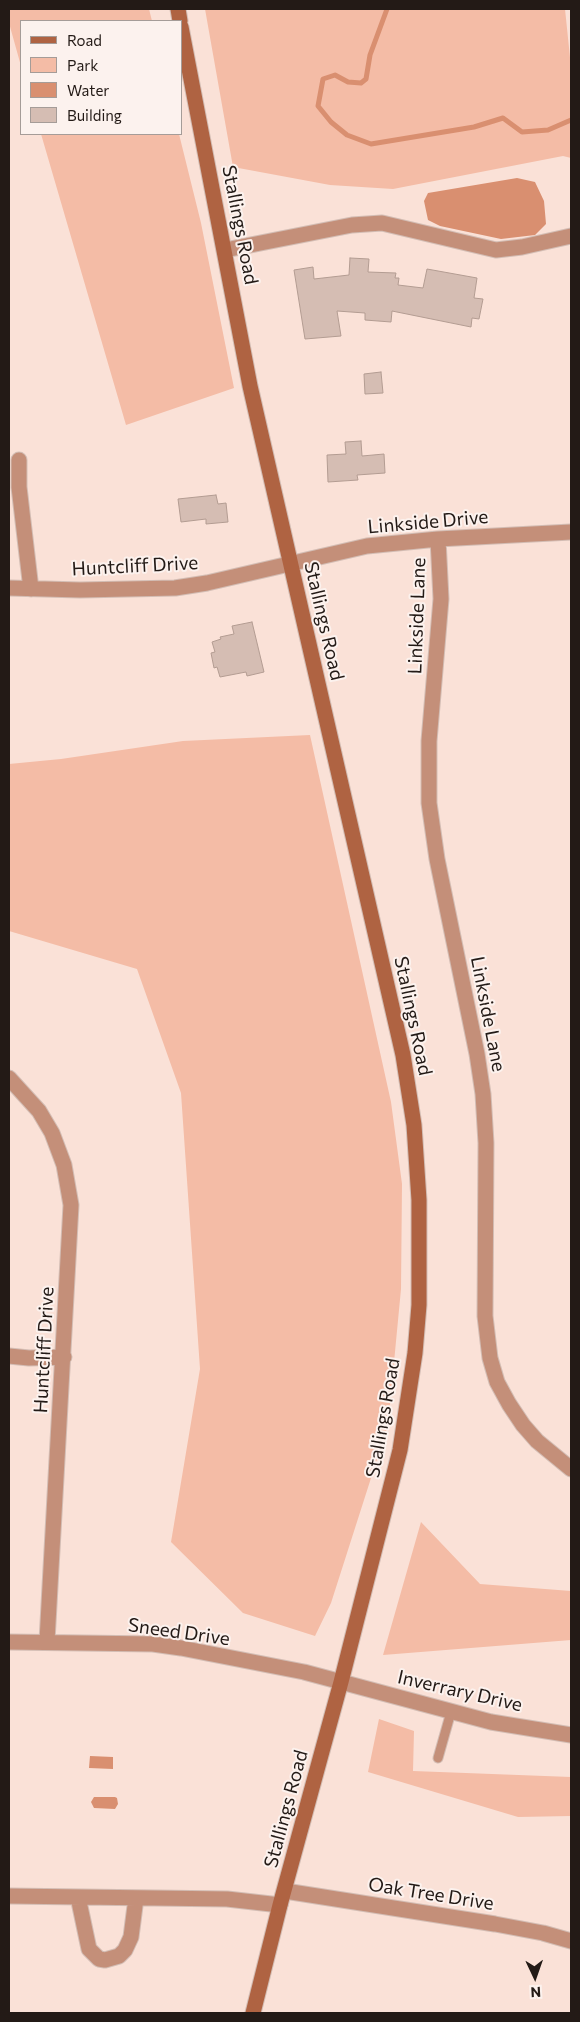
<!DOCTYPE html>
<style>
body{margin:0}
#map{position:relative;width:580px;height:2022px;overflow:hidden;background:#fae1d7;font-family:Commissioner,sans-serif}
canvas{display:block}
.frame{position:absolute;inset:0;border:10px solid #231a16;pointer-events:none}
.legend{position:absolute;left:20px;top:20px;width:162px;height:115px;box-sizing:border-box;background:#fcf2ee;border:1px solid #a59c98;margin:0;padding:6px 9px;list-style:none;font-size:15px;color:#231a16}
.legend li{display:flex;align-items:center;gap:10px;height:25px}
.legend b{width:25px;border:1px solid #a59c98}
.north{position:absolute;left:510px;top:1952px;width:50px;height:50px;-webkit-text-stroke:4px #fcf2ee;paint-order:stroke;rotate:177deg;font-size:14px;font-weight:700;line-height:20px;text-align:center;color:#231a16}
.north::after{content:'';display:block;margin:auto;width:18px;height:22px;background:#231a16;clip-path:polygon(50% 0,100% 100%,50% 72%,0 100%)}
</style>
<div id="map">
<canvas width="580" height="2022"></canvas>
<div class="frame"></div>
<ul class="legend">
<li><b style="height:6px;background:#af6342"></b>Road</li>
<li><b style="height:14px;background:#f4bca6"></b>Park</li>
<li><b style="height:14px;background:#d98f70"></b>Water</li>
<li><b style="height:14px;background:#d5bdb3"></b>Building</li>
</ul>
<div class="north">N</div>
</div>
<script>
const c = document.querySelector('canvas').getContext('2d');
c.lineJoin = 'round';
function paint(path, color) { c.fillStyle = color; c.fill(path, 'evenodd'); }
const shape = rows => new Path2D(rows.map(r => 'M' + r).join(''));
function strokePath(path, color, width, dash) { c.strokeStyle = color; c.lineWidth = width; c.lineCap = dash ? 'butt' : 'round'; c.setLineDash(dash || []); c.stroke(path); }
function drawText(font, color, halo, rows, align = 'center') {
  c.font = font + ' Commissioner,sans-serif'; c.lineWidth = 4; c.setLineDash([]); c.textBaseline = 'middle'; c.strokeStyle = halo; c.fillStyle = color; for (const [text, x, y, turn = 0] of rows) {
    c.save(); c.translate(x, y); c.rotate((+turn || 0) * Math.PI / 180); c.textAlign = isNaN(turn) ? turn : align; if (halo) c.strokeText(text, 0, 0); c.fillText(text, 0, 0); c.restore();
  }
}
paint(shape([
 [9,9,149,9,152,21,21,21,21,66,9,23],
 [205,9,565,9,571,67,571,158,563,156,393,189,330,185,233,167],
 [41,134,179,134,201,223,234,388,126,425],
 [310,735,391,1102,402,1184,401,1289,388,1425,331,1603,315,1636,243,1613,171,1542,200,1369,181,1093,137,969,9,931,9,764,61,759,183,741],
 [421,1522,480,1584,571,1591,571,1640,383,1655],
 [379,1719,414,1731,413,1771,571,1777,571,1816,518,1817,368,1772]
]), '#f4bca6');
paint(shape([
 [517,178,535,182,544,201,546,224,535,235,501,239,440,226,428,220,424,201,428,193],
 [90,1756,113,1757,113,1769,89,1768],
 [94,1797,115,1797,117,1798,118,1804,115,1809,94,1808,91,1802]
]), '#d98f70');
strokePath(shape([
 [387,9,370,55,366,79,361,83,348,82,335,75,323,79,318,106,331,122,347,135,371,144,474,127,503,118,522,132,548,130,571,120]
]), '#d98f70', 5);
const building = shape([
 [350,258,369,259,368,272,396,273,395,278,399,278,398,285,423,288,427,269,477,278,474,298,483,299,479,319,472,318,471,327,392,311,391,322,365,320,365,313,337,311,341,336,305,339,294,270,313,267,314,279,349,275,350,258],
 [381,372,383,393,365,394,364,374,381,372],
 [361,441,362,456,384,454,385,473,357,475,358,480,328,482,327,455,346,454,345,442,361,441],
 [216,495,218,504,226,503,228,522,206,524,206,519,181,522,178,499,216,495],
 [252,622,264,672,247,676,246,672,220,677,217,667,214,668,211,653,215,652,212,642,221,639,220,637,234,634,232,626,252,622]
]);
paint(building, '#d5bdb3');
strokePath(building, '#b39c92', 1);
const lane = shape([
 [438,1758,451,1712]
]);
const street = shape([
 [225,250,352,225,382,223,496,250,522,247,571,236],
 [19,460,19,487,31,589],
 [438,539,441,599,429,741,429,803,437,859,477,1054,483,1094,486,1143,485,1316,490,1358,497,1382,509,1404,523,1425,537,1441,571,1469],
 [9,588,80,590,175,588,207,583,367,546,438,539,571,532],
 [9,1078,39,1111,52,1133,64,1165,71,1205,47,1641],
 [9,1356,29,1358,64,1357],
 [9,1642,153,1644,181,1648,304,1672,491,1722,571,1735],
 [285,1891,495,1924,543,1933,571,1941],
 [9,1896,227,1899,280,1905],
 [78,1897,89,1949,99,1959,105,1960,119,1956,125,1950,131,1937,136,1898]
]);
const secondary = shape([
 [178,9,180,21],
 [181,27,250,386,403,1055,414,1125,419,1200,419,1305,415,1353,400,1450,341,1682,280,1905,253,2013]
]);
strokePath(lane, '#d3bdb4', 11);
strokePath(street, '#d3bdb4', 17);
strokePath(secondary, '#d3bdb4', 17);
strokePath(lane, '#c48f79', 9);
strokePath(street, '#c48f79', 15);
strokePath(secondary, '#af6342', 15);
drawText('19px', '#231a16', '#fcf2ee', [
 ["Stallings Road",240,225,79],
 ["Linkside Drive",428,522,-5],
 ["Huntcliff Drive",135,566,-3],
 ["Linkside Lane",417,616,-88],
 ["Stallings Road",324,621,77],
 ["Linkside Lane",488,1014,79],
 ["Stallings Road",413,1016,78],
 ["Huntcliff Drive",44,1350,-87],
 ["Stallings Road",383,1418,-80],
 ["Sneed Drive",179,1632,8],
 ["Inverrary Drive",460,1691,13],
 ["Stallings Road",286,1809,-75],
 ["Oak Tree Drive",431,1894,9]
]);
</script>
